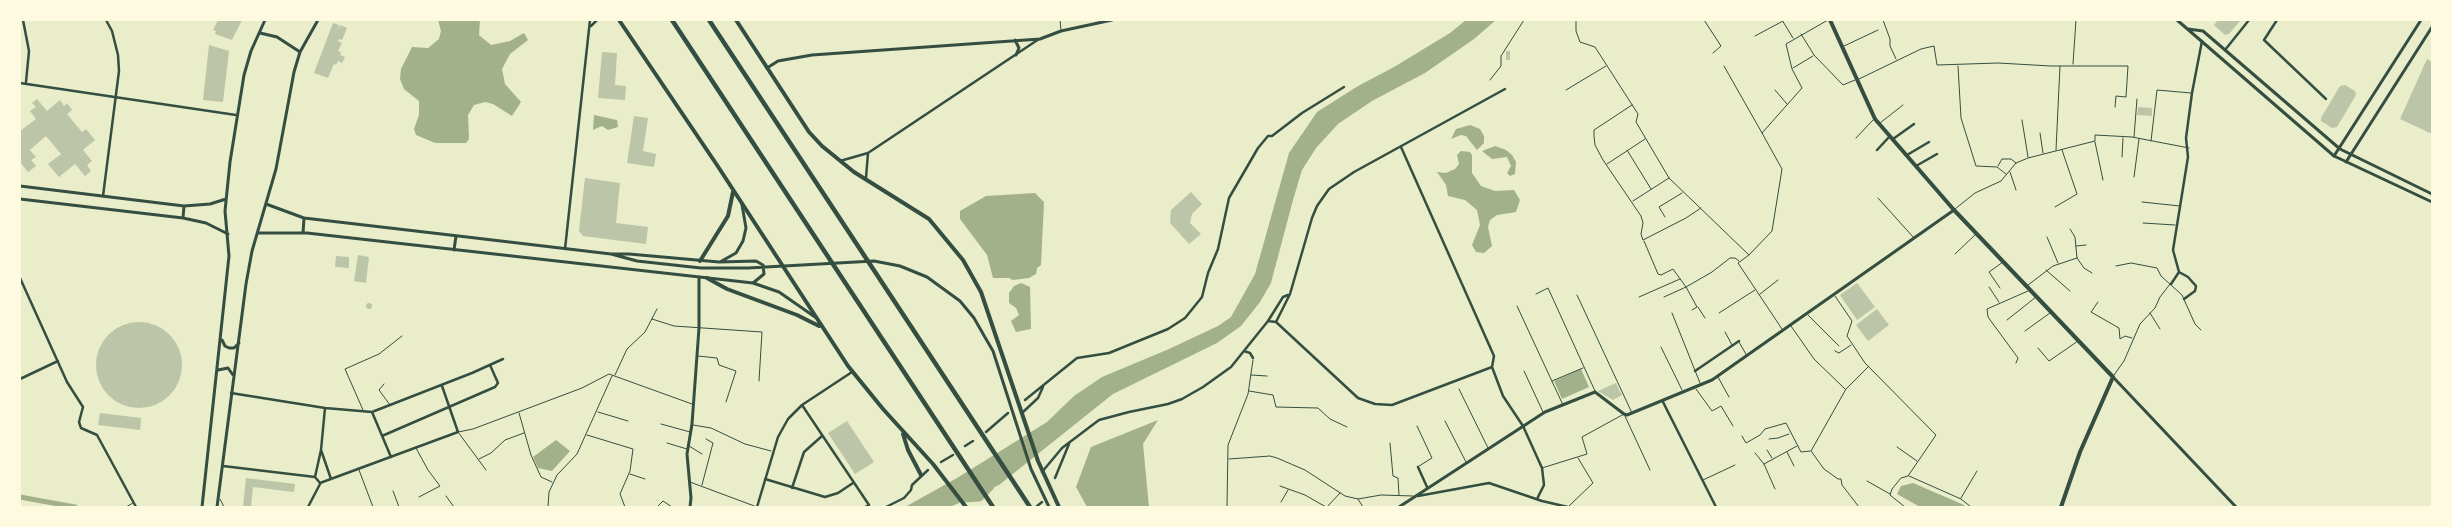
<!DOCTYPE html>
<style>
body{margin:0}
#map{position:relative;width:2452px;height:527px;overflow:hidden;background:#e9edc9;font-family:Roboto,sans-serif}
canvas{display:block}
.frame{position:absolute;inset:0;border:21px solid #fefae0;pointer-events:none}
</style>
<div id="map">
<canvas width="2452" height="527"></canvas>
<div class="frame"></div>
</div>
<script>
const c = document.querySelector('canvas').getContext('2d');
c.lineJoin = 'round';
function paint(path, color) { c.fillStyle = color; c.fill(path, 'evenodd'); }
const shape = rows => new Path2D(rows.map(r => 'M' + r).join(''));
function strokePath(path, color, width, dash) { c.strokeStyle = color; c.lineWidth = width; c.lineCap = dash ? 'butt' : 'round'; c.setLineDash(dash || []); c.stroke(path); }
paint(shape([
 [438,20,480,20,479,35,491,45,510,41,524,33,528,40,510,54,502,69,505,84,521,102,512,116,493,104,485,102,474,105,468,115,469,139,466,143,435,143,416,135,414,129,419,115,419,101,404,89,400,79,401,69,412,47,428,48,439,39,441,31],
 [1466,20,1496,20,1474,39,1425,73,1372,101,1338,124,1316,148,1302,170,1293,200,1271,283,1260,302,1241,326,1217,343,1113,394,999,485,950,507,905,507,957,478,1047,422,1074,396,1102,377,1169,349,1218,326,1231,317,1255,274,1289,153,1317,112,1358,86,1394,67,1450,33],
 [594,115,617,120,618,127,608,130,602,126,593,130],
 [1470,125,1480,129,1484,136,1484,143,1477,150,1466,136,1461,135,1451,139,1456,129],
 [1495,146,1506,150,1512,155,1516,162,1515,174,1510,176,1507,173,1511,166,1507,157,1492,159,1482,151],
 [1461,151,1470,152,1472,155,1472,173,1481,186,1495,191,1514,190,1520,200,1516,212,1497,215,1490,220,1488,227,1492,246,1484,253,1476,252,1472,245,1480,225,1477,210,1465,200,1448,196,1446,185,1437,172,1446,173,1455,169,1459,164,1457,155],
 [1035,193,1044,202,1041,265,1037,268,1036,274,1029,278,1013,280,1009,278,993,278,987,255,960,219,960,211,986,196],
 [1021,283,1030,287,1031,329,1016,332,1011,321,1019,315,1016,308,1009,303,1009,293,1014,286],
 [1581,369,1589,387,1562,399,1554,381],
 [1158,420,1143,444,1149,507,1087,507,1076,487,1091,447],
 [556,440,570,451,552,471,538,468,533,457],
 [1913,483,1964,505,1965,507,1920,507,1897,494,1901,486]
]), '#a3b18a');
strokePath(shape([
 [20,497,75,507]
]), '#a3b18a', 5);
strokePath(shape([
 [963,498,979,497,990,486]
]), '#a3b18a', 9);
paint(shape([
 [218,20,242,20,232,40,215,34,216,31,213,30],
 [2218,20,2241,20,2229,34,2225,35,2214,25],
 [333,23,339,25,338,30,340,25,347,28,342,40,339,39,338,41,342,43,338,51,341,52,340,55,345,57,342,63,338,61,336,65,334,64,328,78,314,73],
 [209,45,229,51,223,102,203,100],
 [1506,51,1510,51,1510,60,1506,60],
 [602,52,617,53,615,85,626,86,625,100,598,98],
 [2427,59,2432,62,2432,134,2400,119],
 [2345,85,2355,91,2356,95,2337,127,2332,128,2321,121,2321,118,2340,86],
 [37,99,47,111,60,100,64,106,67,103,72,110,67,114,82,132,86,129,95,140,83,150,92,161,87,165,91,171,85,176,75,164,59,177,48,164,61,154,46,136,30,150,36,157,31,160,36,166,28,172,20,162,20,131,36,119,30,111,36,107,32,103],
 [2138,107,2152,108,2152,116,2137,115],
 [634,116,648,118,643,151,656,154,654,167,627,163],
 [585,178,620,183,616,223,648,227,646,244,583,236,579,231],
 [1191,192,1202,204,1192,214,1190,223,1201,234,1189,244,1170,223,1171,210],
 [358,255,369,257,366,283,354,281],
 [336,256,349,257,349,268,335,267],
 [1857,283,1875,307,1857,320,1840,295],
 '366 306a3 3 0 1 1 6 0a3 3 0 1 1-6 0Z',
 [1877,309,1889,325,1868,341,1856,325],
 '96 365a43 43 0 1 1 86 0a43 43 0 1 1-86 0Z',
 [1616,383,1622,395,1613,400,1598,391],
 [100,413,141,418,140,430,98,425],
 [847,421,874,462,855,474,828,433],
 [246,478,295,484,294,492,253,487,251,507,243,507]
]), '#bcc5a7');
strokePath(shape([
 [1060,20,1061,30],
 [1576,20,1576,31,1580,42,1595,47,1638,114,1636,122,1669,178,1749,255,1738,263,1782,329],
 [1704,20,1721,46,1713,53],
 [1782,20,1793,38],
 [1883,20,1890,39,1890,46,1896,59],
 [1801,34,1814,55,1843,85,1855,80],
 [1755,36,1783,21],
 [1842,47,1878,30],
 [2073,64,2076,20],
 [1724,66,1762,133],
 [1958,66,1961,118,1976,166,1997,167,2006,174],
 [1793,68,1813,56],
 [1859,79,1921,49,1934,46,1937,65,1998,63,2051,66,2128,66,2126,97,2116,96,2115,107],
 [1490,80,1501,66,1501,56,1524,20],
 [1566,90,1606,66],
 [1775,90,1787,104],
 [1632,105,1594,130,1594,136,1595,145,1603,160,1641,216,1643,223,1641,234,1643,240,1686,218,1701,208],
 [2022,120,2028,157],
 [1880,123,1903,105],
 [2040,133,2043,153],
 [2134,137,2137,99],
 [1856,138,1874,119],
 [2151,141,2157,90,2191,93],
 [2095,142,2103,180],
 [1627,150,1651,189],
 [2056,150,2060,66],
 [2122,157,2123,138],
 [1607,164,1645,139],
 [1998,166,2002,159,2011,159,2016,163],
 [2010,172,2016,190],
 [2134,177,2139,139],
 [1878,198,1914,238],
 [1633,201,1669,178],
 [2142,202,2180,206],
 [2055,207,2077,194,2062,150],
 [1955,209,1975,193,2001,181,2016,163,2028,158,2095,141,2095,135,2132,137,2189,148],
 [1665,217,1659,207,1682,193],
 [2143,223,2175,225],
 [2070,229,2075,237,2077,258,2084,268,2092,273],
 [2047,237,2058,263],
 [1644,241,1658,274,1661,275,1673,269,1686,287,1712,272,1730,258,1735,258,1739,261],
 [2076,246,2086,245],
 [1955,254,1976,234],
 [1749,255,1772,231,1782,169,1762,133,1802,88,1792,69,1786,44,1828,20],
 [2116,266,2131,263,2157,268,2161,276,2182,295,2195,324,2201,330],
 [2046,270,2070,291],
 [2028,285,2053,266,2077,258],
 [1989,287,1999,302],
 [2000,288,1989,272,2003,262],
 [1536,294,1548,288,1595,391],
 [1760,294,1778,280],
 [1577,295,1632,413],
 [1835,296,1852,321,1847,336,1865,363,1936,435,1908,476,1901,478,1892,489,1890,495,1905,507],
 [1639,297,1680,279],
 [1664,297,1686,287,1697,307,1692,310],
 [2098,302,2091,312,2119,328,2120,339,2125,336,2132,338],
 [1517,306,1563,405],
 [1698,307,1705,318],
 [1672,313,1700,383],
 [1719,313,1755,290],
 [2150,313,2160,329],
 [1808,315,1839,346],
 [652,319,674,326,762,332,759,381],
 [2007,320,2036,297],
 [1791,326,1814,359,1845,389],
 [2025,331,2050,313],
 [1725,332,1732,345],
 [1739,342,1747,356],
 [1661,347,1682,390],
 [2038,348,2049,361,2078,341],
 [1835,351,1839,353,1851,345],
 [698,356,717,358,719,365,736,371,726,402],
 [2016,363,2018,358,1988,317,1987,309,2028,291],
 [1524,371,1543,412],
 [615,375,627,349,645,332,657,309],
 [1251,375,1267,376],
 [2114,375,2124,361,2140,324,2155,308,2160,297,2170,284],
 [1718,377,1729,397],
 [1552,381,1583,368],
 [384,384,379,390,390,405],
 [1459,389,1488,448],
 [1696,389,1712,411,1721,406,1733,426],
 [1249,391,1273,395,1276,407,1318,408,1330,419,1347,427],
 [363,410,345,369,379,354,402,336],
 [598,412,628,421],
 [519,413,531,455,541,477,552,482],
 [1445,421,1466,462],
 [661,424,690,432],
 [693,425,711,428,745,444,771,451],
 [1417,426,1432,458,1419,466],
 [587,435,633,449,630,471,620,494,625,507],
 [1742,436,1746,443,1760,435,1765,429,1786,423,1801,452,1810,451],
 [1769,439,1778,438,1789,434],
 [667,443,687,449],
 [1390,443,1393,476,1398,478,1399,495],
 [689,446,702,454],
 [1897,447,1917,461],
 [416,448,428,470,440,486,419,497],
 [1767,450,1772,458],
 [1787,452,1794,466],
 [1755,453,1764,464,1775,489],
 [479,459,491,453,505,440,524,433],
 [1229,459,1270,456,1277,458,1305,470,1345,496,1358,499,1381,495,1413,496],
 [1764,464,1797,446],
 [1542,468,1587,454,1582,437,1624,414,1650,470],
 [359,470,373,507],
 [486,470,458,432,473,429,582,388,609,374,692,404],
 [630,474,645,479],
 [1909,476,1961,499,1971,507],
 [1703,480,1735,465],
 [1867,481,1890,494],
 [690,482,757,507],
 [702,485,713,443,706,439],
 [1280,486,1305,495,1326,507],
 [393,491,399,507],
 [446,496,454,507],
 [1961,498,1977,471],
 [220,499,224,507],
 [1358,499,1363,507],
 [1281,502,1288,490],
 [658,506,663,501,672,507],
 [1569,506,1593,483,1578,458],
 [126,507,133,503],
 [548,507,549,492,557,475,577,454,612,376],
 [1227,507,1228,445,1248,394,1253,360],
 [1327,507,1340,493],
 [1859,507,1842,485,1841,479,1838,479,1824,469,1811,451,1846,389,1869,366]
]), '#344e41', 1);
strokePath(shape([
 [23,20,29,51,26,82],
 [2277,20,2264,40,2326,99],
 [591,26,597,20],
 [2225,50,2249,20],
 [20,83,236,115],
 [1893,139,1914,124],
 [1401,147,1494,356,1492,367,1503,396,1523,426,1542,468,1544,485,1537,499],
 [1877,150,1890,136],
 [1907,155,1929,142],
 [840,161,868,153,1039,39],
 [1916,166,1937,154],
 [866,178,868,153],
 [103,196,119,71,118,55,112,31,106,20],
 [565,249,590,20],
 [2179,272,2188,277,2196,286,2195,291,2184,299],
 [20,278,67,382,83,407,79,422,81,428,97,435,136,507],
 [2171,284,2179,272,2173,250,2188,157,2186,138,2192,93,2202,41],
 [1268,321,1276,322,1290,294,1312,218,1317,206,1329,189,1354,172,1505,89],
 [1276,322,1358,398,1375,404,1392,405,1492,367],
 [1244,351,1250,353,1253,358],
 [1695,371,1739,341],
 [20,379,58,361],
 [231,393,325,408,372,412,472,373,503,359],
 [1025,400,1077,358,1109,353,1168,329,1185,318,1202,297,1208,273,1218,249,1229,198,1258,148,1268,136,1272,136,1302,113,1344,87],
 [1663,402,1716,507],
 [802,405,869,505,865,507],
 [372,412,391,457],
 [1022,413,1038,398,1043,387],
 [986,432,1008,413],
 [382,436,495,387,498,383,490,365],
 [965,446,973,441],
 [321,450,331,479],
 [941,462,953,455],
 [223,466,315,477,320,483],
 [1418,467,1427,487],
 [1042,472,1062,448,1099,420,1129,412,1168,404,1182,399,1203,387,1231,367,1268,321,1283,297,1288,295],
 [315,477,321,450,325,408],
 [1055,478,1069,444],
 [765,479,825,497,838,493,853,483],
 [320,483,458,432,442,386],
 [792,488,804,452,822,436],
 [1418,496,1489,483,1542,501,1568,507],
 [308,507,320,484],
 [757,507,778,437,788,419,802,405,852,372],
 [886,507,904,498,911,490,912,485,928,470],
 [1036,507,1042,502]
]), '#344e41', 2.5);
strokePath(shape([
 [2177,20,2334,156,2432,202],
 [2188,29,2203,31,2340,149,2432,194],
 [1015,40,1019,48,1016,55],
 [767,68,778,61,812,55,1040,39,1061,31,1112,20],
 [690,507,691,498,687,454,692,424,699,328,699,277],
 [1399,507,1545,412,1595,392,1624,414,1627,415,1712,380,1954,210]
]), '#344e41', 3);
strokePath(shape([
 [260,33,277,37,300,52],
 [2334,156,2421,20],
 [2346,162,2432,27],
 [20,186,184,206,210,204,226,199],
 [20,199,183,218,206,223,228,234],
 [266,204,304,218,450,235,611,254,629,254,719,262,756,261,763,265,764,274,753,283],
 [183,218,184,206],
 [258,233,307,233,753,283,779,292,815,317],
 [303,233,304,218],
 [454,250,456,236],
 [611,254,637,261,701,268,748,268,874,261,900,266,927,277,960,301,974,318,986,339,993,351,1031,469,1049,507],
 [720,262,736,253,743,241,746,228,742,205],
 [222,340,225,346,229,348,234,348,239,343],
 [218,370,228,368,233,375],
 [2113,377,2236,507],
 [202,507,229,256,225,211,230,162,244,75,251,51,265,20],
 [217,507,246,284,252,251,276,169,294,72,300,52,318,20]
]), '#344e41', 3);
strokePath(shape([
 [619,20,717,165,848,366,883,409,933,464,966,507],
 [736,20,809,132,822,146,854,172,929,219,963,260,981,292,1038,461,1059,507],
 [1830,20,1875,119,1954,210,2113,377,2080,452,2061,507],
 [700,261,728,216,733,192],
 [707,278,727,289,797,315,819,326],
 [903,434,908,450,921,475]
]), '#344e41', 4);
strokePath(shape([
 [672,20,993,507],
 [709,20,1030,507]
]), '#344e41', 4.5);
</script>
